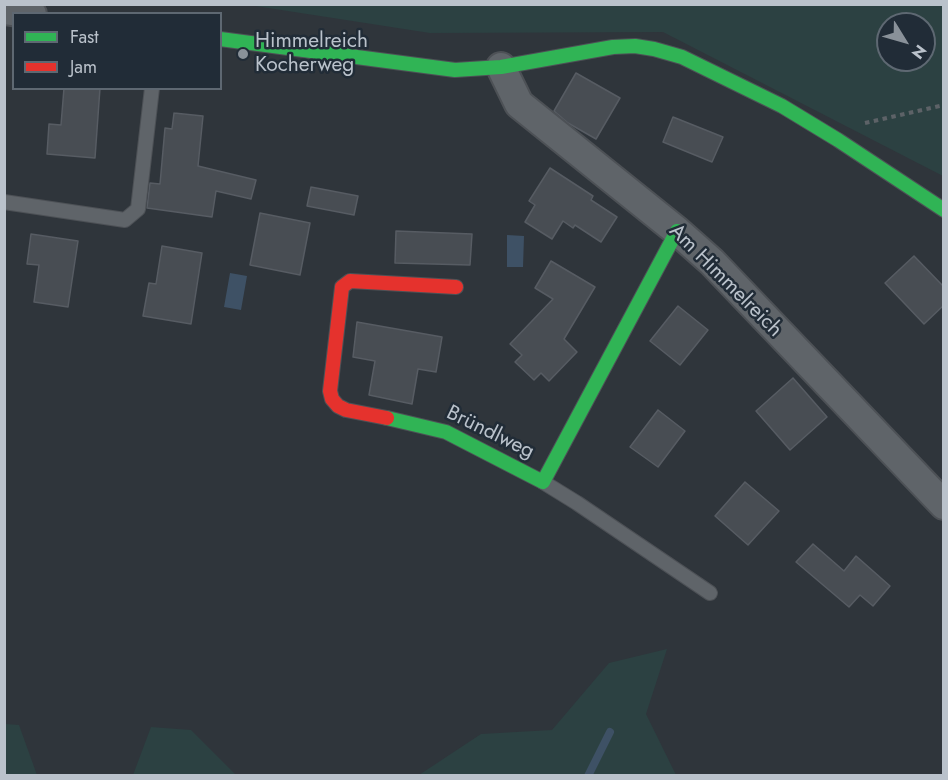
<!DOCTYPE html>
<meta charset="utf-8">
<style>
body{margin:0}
#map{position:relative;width:948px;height:780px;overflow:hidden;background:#2f353b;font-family:Jost,sans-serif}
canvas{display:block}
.frame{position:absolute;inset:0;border:6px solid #bac2cb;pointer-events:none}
.legend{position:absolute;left:12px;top:12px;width:210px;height:78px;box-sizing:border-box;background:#212c37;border:2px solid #5e6872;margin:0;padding:8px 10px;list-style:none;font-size:18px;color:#bac2cb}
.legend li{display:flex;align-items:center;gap:12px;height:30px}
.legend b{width:30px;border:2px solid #5e6872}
.north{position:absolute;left:876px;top:12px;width:60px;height:60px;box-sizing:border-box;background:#212c37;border:2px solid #5e6872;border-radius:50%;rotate:127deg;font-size:16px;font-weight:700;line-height:24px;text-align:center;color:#bac2cb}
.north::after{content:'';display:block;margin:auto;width:21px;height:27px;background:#899199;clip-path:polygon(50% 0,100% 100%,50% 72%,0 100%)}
</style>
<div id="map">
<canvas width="948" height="780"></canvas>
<div class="frame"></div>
<ul class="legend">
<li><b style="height:8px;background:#30b455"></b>Fast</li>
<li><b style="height:8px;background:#e5322d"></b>Jam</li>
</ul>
<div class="north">N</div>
</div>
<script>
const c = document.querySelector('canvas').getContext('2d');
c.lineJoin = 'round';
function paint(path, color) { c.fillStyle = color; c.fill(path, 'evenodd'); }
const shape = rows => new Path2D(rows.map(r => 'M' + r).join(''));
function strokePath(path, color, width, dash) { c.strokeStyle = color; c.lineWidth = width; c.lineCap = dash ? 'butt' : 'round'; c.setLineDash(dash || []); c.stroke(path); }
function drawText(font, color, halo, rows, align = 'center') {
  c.font = font + ' Jost,sans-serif'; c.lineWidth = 5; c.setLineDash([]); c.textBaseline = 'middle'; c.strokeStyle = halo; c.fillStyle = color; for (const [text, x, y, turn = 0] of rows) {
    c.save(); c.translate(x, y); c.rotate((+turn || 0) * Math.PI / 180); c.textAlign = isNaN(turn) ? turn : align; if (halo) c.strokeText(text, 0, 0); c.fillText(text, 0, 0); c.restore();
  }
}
paint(shape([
 [249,5,943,5,943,176,663,32,430,33],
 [888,24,924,24,924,60,888,60],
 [667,649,646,714,676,775,419,775,481,734,552,730,609,663],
 [5,724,19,725,37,775,5,775],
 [151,727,191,730,236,775,133,775]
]), '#2c4142');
paint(shape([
 [507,235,524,236,523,267,507,267],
 [230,273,247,276,241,310,224,307]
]), '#3e5165');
strokePath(shape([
 [588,776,610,732]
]), '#3e5165', 8);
const building = shape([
 [576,73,620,98,596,139,568,123,554,111,576,73],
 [64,88,100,88,95,158,47,154,49,124,61,125,64,88],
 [174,113,203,116,198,166,256,180,251,199,216,191,212,217,147,208,150,183,160,184,165,128,172,129,174,113],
 [673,117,723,137,712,162,663,142,673,117],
 [550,168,593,196,591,200,617,217,601,242,575,225,573,228,563,221,552,239,525,222,535,205,529,201,550,168],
 [311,187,358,196,354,215,307,206,311,187],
 [260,213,310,223,300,275,250,265,260,213],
 [396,231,472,234,470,265,395,263,396,231],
 [31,234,78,241,68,307,34,302,39,265,27,264,31,234],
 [162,246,202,253,191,324,143,316,149,283,156,284,162,246],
 [914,256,944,287,944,305,924,324,885,283,914,256],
 [551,261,595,287,564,339,577,352,549,381,541,373,534,380,515,362,522,355,510,344,553,299,535,288,551,261],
 [678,306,708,330,680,365,650,341,678,306],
 [357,322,442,337,436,372,418,369,412,404,369,395,375,361,353,357,357,322],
 [793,378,827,417,790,450,756,411,793,378],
 [658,410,685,431,658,467,630,447,658,410],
 [745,482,779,511,748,545,715,516,745,482],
 [813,544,844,571,856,556,890,586,873,606,860,595,849,607,796,562,813,544]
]);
paint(building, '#484d53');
strokePath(building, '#575c63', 1.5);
const lane = shape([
 [4,202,125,220,138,209,152,88],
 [543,482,577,503,710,593]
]);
const street = shape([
 [4,10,32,14],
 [501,67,519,104,677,231,712,262,944,505]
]);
const fast = shape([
 [220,39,455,70,501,67,613,47,635,46,654,49,682,57,782,106,838,140,944,210],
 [387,418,446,432,543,482,677,231]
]);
const jam = shape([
 [387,418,346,410,338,406,332,399,330,391,342,287,350,281,456,287]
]);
strokePath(lane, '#4d5156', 16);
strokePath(street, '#4d5156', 32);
strokePath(fast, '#4d5156', 16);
strokePath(jam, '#4d5156', 16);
strokePath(shape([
 [865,123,944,105]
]), '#5d6267', 4, [4.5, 4.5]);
strokePath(lane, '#5f6469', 14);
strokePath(street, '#5f6469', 28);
strokePath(fast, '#30b455', 14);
strokePath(jam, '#e5322d', 14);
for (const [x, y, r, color] of [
 [243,54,6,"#899199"]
]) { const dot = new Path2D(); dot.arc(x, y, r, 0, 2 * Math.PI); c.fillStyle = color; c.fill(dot); strokePath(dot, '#212c37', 2); }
drawText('21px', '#bac2cb', '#212c37', [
 ["Himmelreich",255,42],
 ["Kocherweg",255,66]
], 'left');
drawText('21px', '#bac2cb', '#212c37', [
 ["Am Himmelreich",725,281,45],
 ["Bründlweg",490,433,26]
]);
</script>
